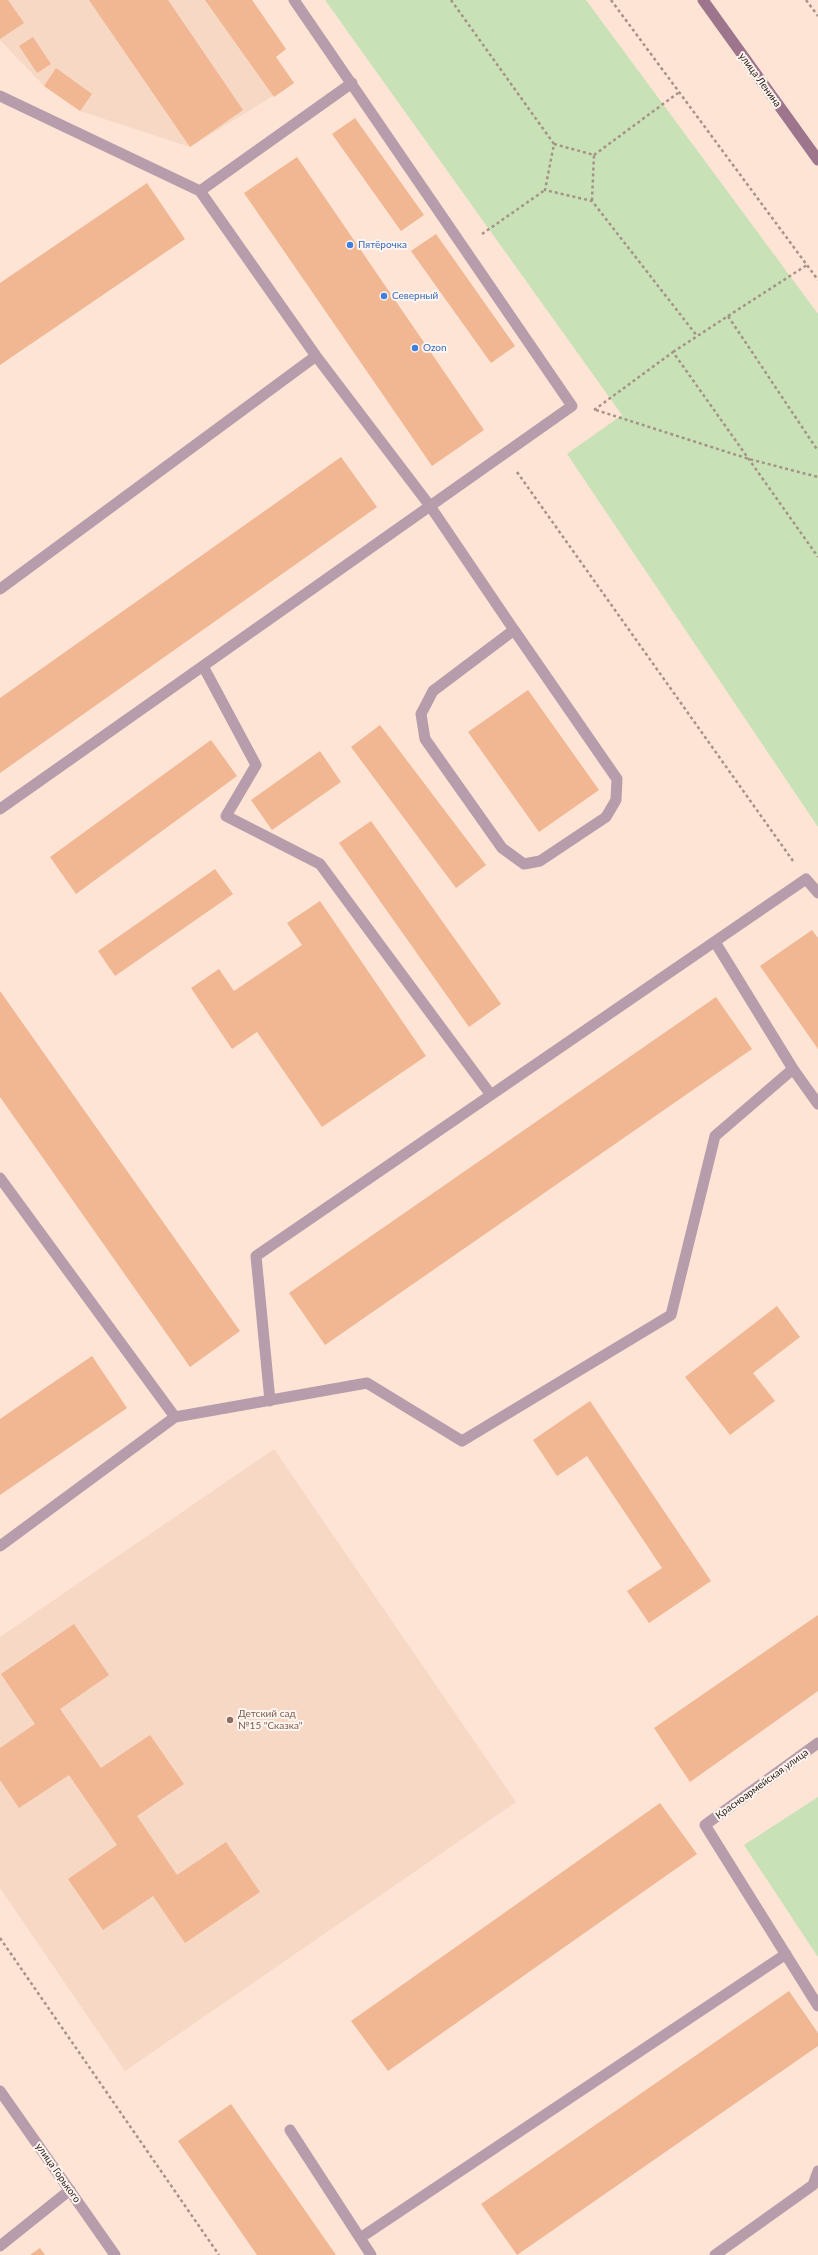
<!DOCTYPE html>
<meta charset="utf-8">
<style>
body{margin:0}
canvas{display:block;background:#fde4d5}
</style>
<canvas width="818" height="2255"></canvas>
<script>
const c = document.querySelector('canvas').getContext('2d');
c.lineJoin = 'round';
function paint(path, color) { c.fillStyle = color; c.fill(path, 'evenodd'); }
const shape = rows => new Path2D(rows.map(r => 'M' + r).join(''));
function strokePath(path, color, width, dash) { c.strokeStyle = color; c.lineWidth = width; c.lineCap = dash ? 'butt' : 'round'; c.setLineDash(dash || []); c.stroke(path); }
function drawText(font, color, halo, rows, align = 'center') {
  c.font = font + ' Lato,sans-serif'; c.lineWidth = 4; c.setLineDash([]); c.textBaseline = 'middle'; c.strokeStyle = halo; c.fillStyle = color; for (const [text, x, y, turn = 0] of rows) {
    c.save(); c.translate(x, y); c.rotate((+turn || 0) * Math.PI / 180); c.textAlign = isNaN(turn) ? turn : align; if (halo) c.strokeText(text, 0, 0); c.fillText(text, 0, 0); c.restore();
  }
}
paint(shape([
 [0,0,252,0,286,49,276,57,294,83,190,147,80,111,44,86,0,40],
 [274,1449,516,1802,125,2071,0,1888,0,1637]
]), '#f7d8c5');
paint(shape([
 [325,0,586,0,818,314,818,827,567,454,622,415],
 [818,1797,818,1957,744,1845]
]), '#c8e1b7');
paint(shape([
 [0,0,8,0,24,23,0,39],
 [89,0,168,0,243,110,190,147],
 [205,0,252,0,286,49,276,57,294,83,274,97],
 [33,37,51,64,37,73,19,46],
 [56,68,92,94,80,111,44,86],
 [355,118,424,215,401,231,332,134],
 [297,157,484,430,432,466,244,193],
 [147,183,185,239,0,365,0,283],
 [436,234,515,346,491,363,411,251],
 [341,457,377,507,0,773,0,698],
 [528,690,599,790,539,832,468,732],
 [380,725,486,865,456,888,351,747],
 [211,740,237,776,76,894,50,857],
 [320,751,341,782,272,830,251,800],
 [371,821,501,1004,469,1027,339,843],
 [215,869,233,894,115,976,98,951],
 [320,901,426,1056,322,1127,257,1032,232,1049,191,988,219,969,234,991,302,945,287,923],
 [812,930,818,938,818,1049,760,966],
 [0,991,240,1331,190,1367,0,1097],
 [716,997,752,1049,325,1345,289,1293],
 [777,1306,800,1337,753,1373,775,1401,730,1435,685,1377],
 [92,1356,127,1408,0,1495,0,1419],
 [590,1401,711,1581,649,1623,627,1591,662,1568,587,1456,557,1476,533,1440],
 [818,1615,818,1691,690,1782,654,1728],
 [74,1624,109,1675,60,1709,101,1768,150,1735,184,1784,137,1816,177,1875,226,1842,260,1892,185,1943,153,1896,103,1930,68,1879,117,1845,69,1775,19,1808,0,1780,0,1748,35,1724,1,1674],
 [660,1803,697,1854,388,2071,351,2021],
 [789,1991,818,2033,818,2046,517,2255,481,2204],
 [231,2104,336,2255,257,2255,178,2141],
 [40,2248,45,2255,30,2255]
]), '#f1b692');
strokePath(shape([
 [451,0,554,144,545,190,592,201,697,336],
 [611,0,818,280],
 [806,0,818,16],
 [554,144,594,155,592,200],
 [594,155,678,93],
 [482,234,545,190],
 [728,316,807,265],
 [673,352,728,316,818,451],
 [594,410,673,352,818,557],
 [596,410,749,459,818,477],
 [517,472,793,861],
 [0,1938,219,2255]
]), '#a59388', 2.5, [3, 3]);
strokePath(shape([
 [352,83,200,191,316,356,430,506,514,630,433,691,421,714,425,739,502,848,524,864,540,861,606,817,616,800,617,779,514,630],
 [0,96,200,191],
 [0,589,316,356],
 [203,666,256,765,226,816,320,864,491,1095],
 [0,809,572,406,294,0],
 [793,1069,818,1104],
 [0,1178,175,1417],
 [270,1401,256,1256,806,879,818,893],
 [0,1546,175,1417,367,1383,462,1441,671,1315,715,1136,793,1069,715,942],
 [818,1743,705,1825,818,2006],
 [290,2130,371,2255],
 [360,2238,786,1954],
 [715,2255,813,2185,818,2171]
]), '#b79cab', 11);
strokePath(shape([
 [0,2246,70,2190]
]), '#b79cab', 11);
strokePath(shape([
 [0,2091,115,2255]
]), '#b79cab', 11);
strokePath(shape([
 [703,0,818,160]
]), '#9d768d', 11);
for (const [x, y, r, color] of [
 [350,245,4,"#3f7fe0"],
 [384,296,4,"#3f7fe0"],
 [415,348,4,"#3f7fe0"],
 [230,1720,4,"#8d6e63"]
]) { const dot = new Path2D(); dot.arc(x, y, r, 0, 2 * Math.PI); c.fillStyle = color; c.fill(dot); strokePath(dot, '#fff5ef', 1.5); }
drawText('10px', '#2d241f', '#fff5ef', [
 ["улица Ленина",760,80,54],
 ["Красноармейская улица",762,1784,-36],
 ["улица Горького",58,2173,55]
]);
drawText('10px', '#366cbe', '#fff5ef', [
 ["Пятёрочка",358,245],
 ["Северный",392,296],
 ["Ozon",423,348]
], 'left');
drawText('10px', '#785e54', '#fff5ef', [
 ["Детский сад",238,1714],
 ["№15 \"Сказка\"",238,1726]
], 'left');
</script>
